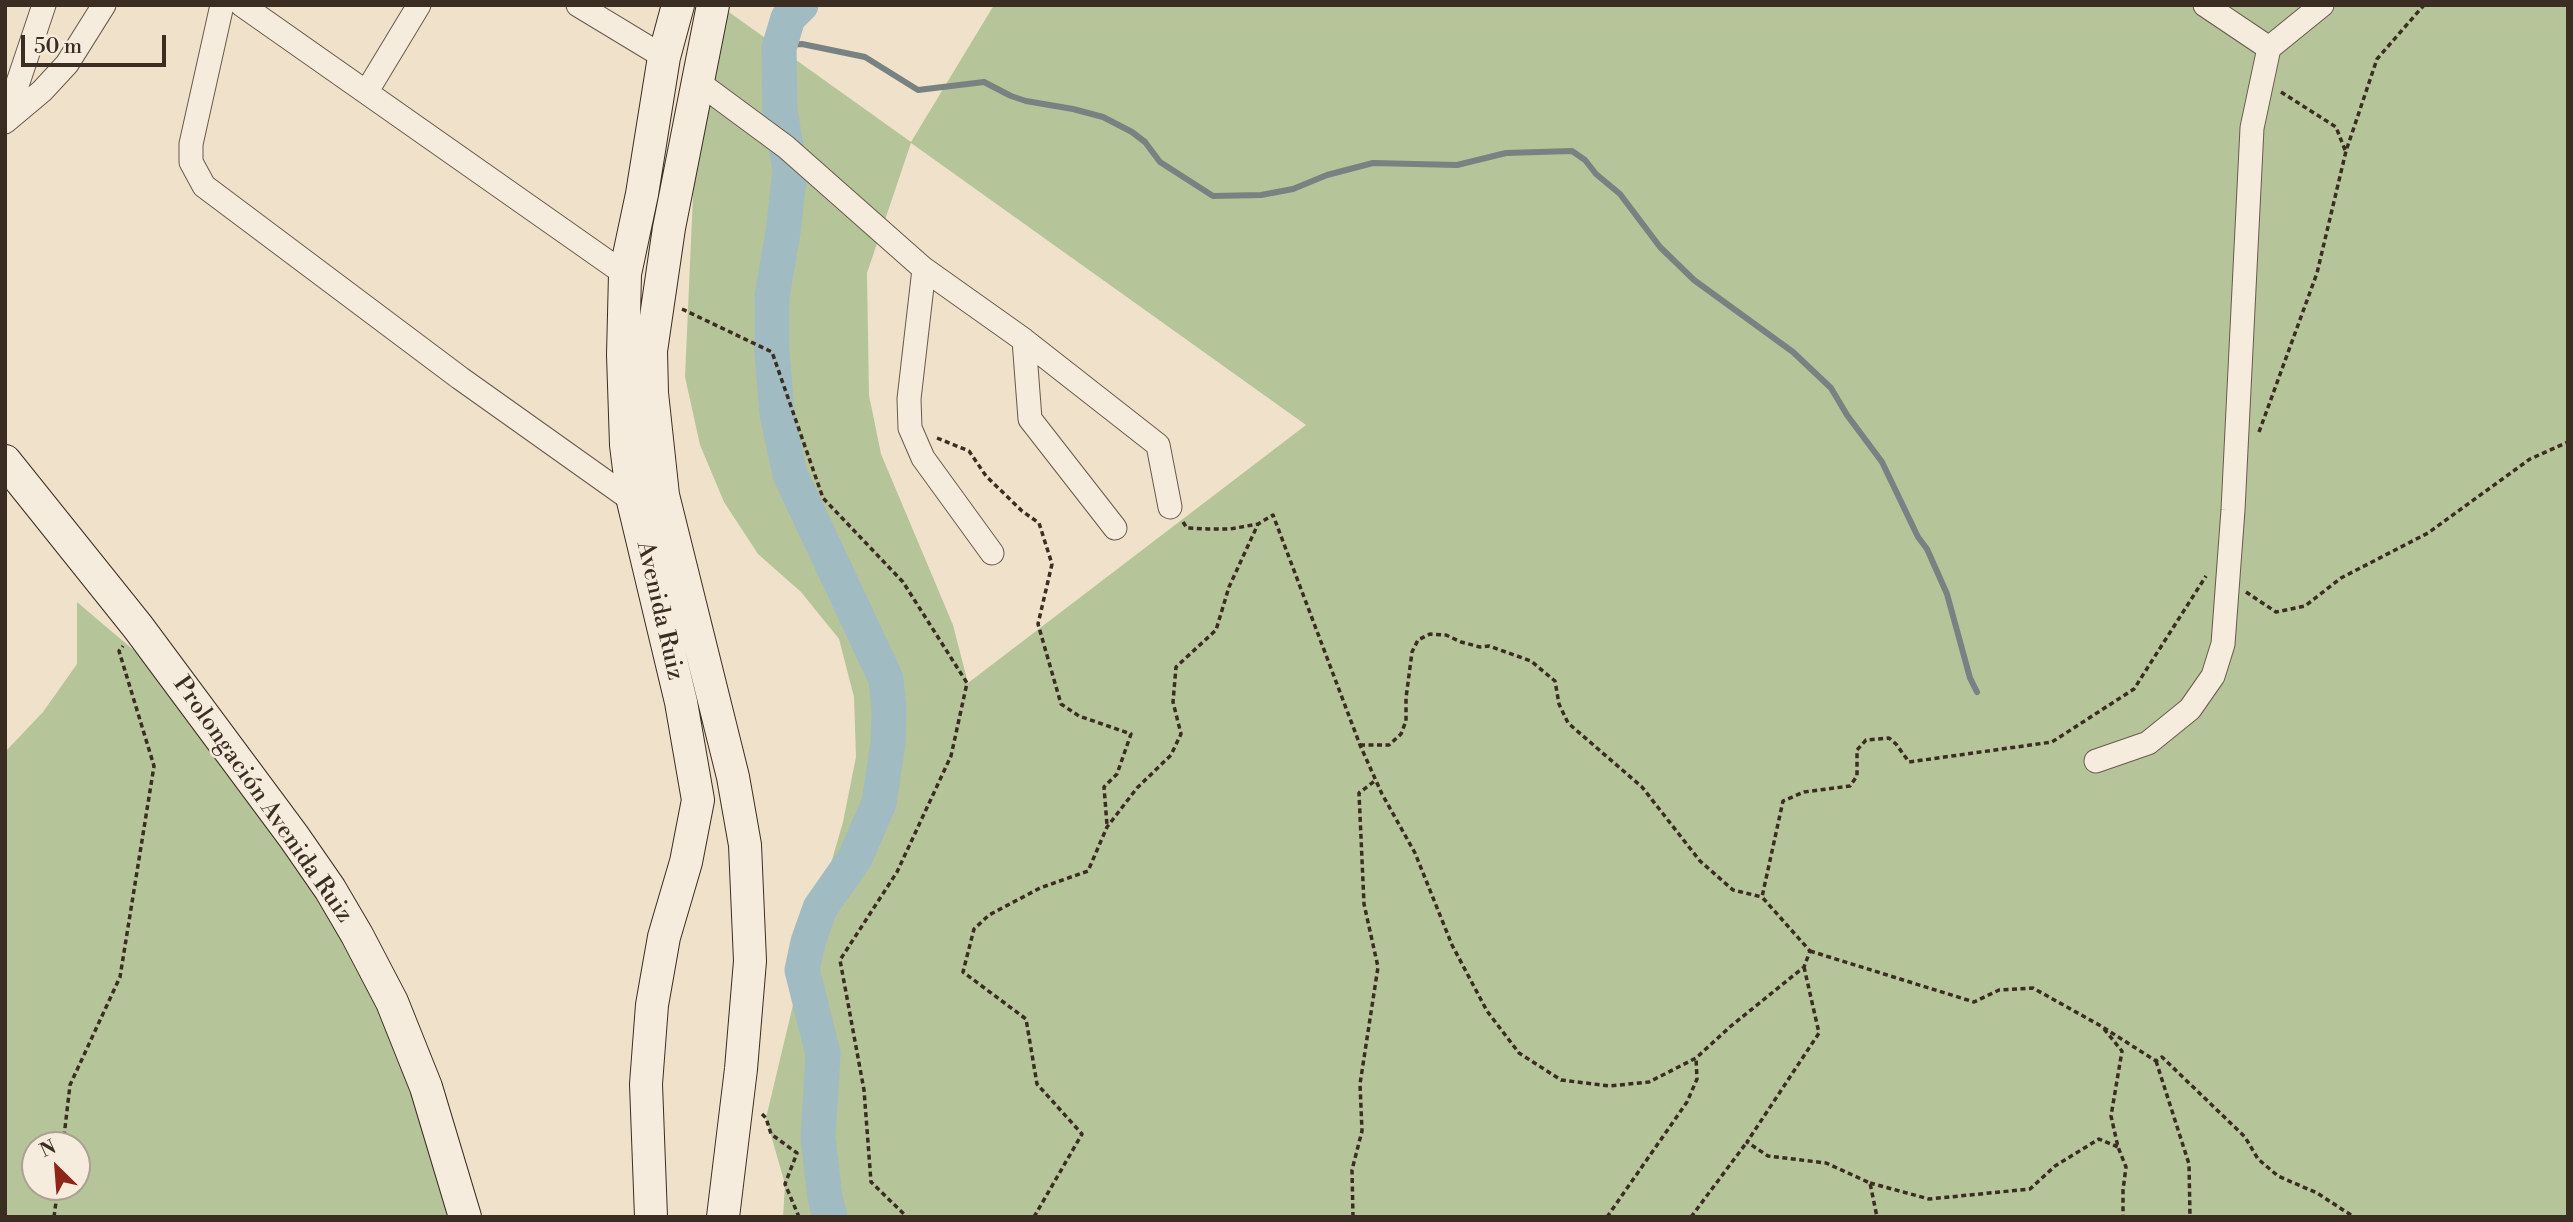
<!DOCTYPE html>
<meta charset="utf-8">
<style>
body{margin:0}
#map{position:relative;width:2573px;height:1222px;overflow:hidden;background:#f0e2ca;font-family:"Libre Bodoni",serif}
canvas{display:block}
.frame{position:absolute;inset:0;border:7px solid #3c2d22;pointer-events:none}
.north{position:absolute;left:21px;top:1131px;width:70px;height:70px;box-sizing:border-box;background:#f5ecdd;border:2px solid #aba092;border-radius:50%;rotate:335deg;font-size:19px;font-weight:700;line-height:28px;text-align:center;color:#3c2d22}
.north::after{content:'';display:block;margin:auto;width:24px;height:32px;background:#8f2418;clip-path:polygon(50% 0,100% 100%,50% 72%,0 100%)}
.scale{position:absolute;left:21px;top:35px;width:145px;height:32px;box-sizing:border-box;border:4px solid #3c2d22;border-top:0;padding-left:9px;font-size:21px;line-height:24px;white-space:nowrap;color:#3c2d22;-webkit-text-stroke:5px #f5ecdd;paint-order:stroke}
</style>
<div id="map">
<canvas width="2573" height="1222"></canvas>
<div class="frame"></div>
<div class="north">N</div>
<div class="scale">50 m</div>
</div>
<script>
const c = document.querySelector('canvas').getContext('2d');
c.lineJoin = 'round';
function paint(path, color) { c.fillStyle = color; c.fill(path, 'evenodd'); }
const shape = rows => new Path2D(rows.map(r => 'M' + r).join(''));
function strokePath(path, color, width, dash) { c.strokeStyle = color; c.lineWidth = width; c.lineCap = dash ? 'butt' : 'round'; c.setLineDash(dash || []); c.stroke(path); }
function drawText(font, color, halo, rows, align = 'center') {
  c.font = font + ' "Libre Bodoni",serif'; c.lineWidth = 5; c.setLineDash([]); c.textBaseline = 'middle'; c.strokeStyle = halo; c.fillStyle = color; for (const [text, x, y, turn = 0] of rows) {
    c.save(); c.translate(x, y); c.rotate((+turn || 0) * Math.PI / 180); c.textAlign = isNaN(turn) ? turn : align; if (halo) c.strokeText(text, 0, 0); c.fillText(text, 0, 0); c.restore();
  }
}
paint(shape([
 [719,5,911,142,994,5,2568,5,2568,1217,783,1217,785,1184,766,1118,808,942,843,822,856,757,854,697,839,639,801,592,758,554,724,502,700,445,685,377,698,82],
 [911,143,1306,425,968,683,953,625,881,454,869,395,867,273],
 [77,602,223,726,352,932,462,1217,5,1217,5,752,43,712,77,664],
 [35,1145,77,1145,77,1187,35,1187]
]), '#b6c49a');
strokePath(shape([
 [779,48,786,45,802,44,865,57,918,90,984,82,1011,96,1026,101,1073,109,1103,117,1132,132,1145,142,1160,162,1213,196,1261,195,1293,189,1327,175,1373,163,1457,165,1506,153,1572,151,1585,160,1596,174,1620,194,1660,247,1694,280,1793,352,1831,388,1847,415,1882,462,1918,537,1927,549,1947,594,1970,678,1977,692]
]), '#788282', 6);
strokePath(shape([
 [801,5,788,18,779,48,780,111,790,170,783,232,772,296,772,352,777,414,790,474,886,679,889,711,888,743,879,803,855,858,820,908,808,942,802,970,823,1054,818,1138,825,1198,830,1217]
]), '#a0bbc2', 35);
const street = shape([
 [222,5,191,144,191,162,204,186,460,378,633,501,643,499],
 [242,5,625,274],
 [578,5,664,57],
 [2205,5,2269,48,2322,5],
 [698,82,786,147,924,269,1024,340,1158,445,1170,507],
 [367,91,419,5],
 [5,121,44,5],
 [5,122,42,91,67,64,104,5],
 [924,269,909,399,910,428,923,458,992,553],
 [1024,340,1030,419,1115,528],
 [2096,761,2148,743,2190,709,2213,676,2223,644,2233,510,2252,128,2269,48]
]);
const secondary = shape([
 [713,5,669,228,651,351,652,393,663,495,733,777,745,845,750,961,741,1069,723,1217],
 [5,461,138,627,294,837,330,889,357,935,392,1002,426,1087,465,1217],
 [651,1217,646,1084,652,1005,664,937,686,862,698,800,681,702,633,501,626,445,623,355,625,274,642,194,664,57,678,5]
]);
strokePath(street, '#695a4c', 25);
strokePath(secondary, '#3c2d22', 34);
strokePath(shape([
 [2281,92,2336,127,2345,150],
 [682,309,772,352,823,498,903,582,967,683,951,756,897,872,840,960,864,1090,871,1182,907,1217],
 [2259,432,2317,273,2346,151,2377,59,2424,5],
 [937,438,969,451,986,476,1022,511,1039,523,1052,564,1038,624,1061,704,1079,716,1131,734,1117,774,1104,787,1107,825],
 [1183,522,1187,528,1208,529,1230,529,1258,524],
 [2246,592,2276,612,2305,606,2341,578,2428,533,2530,459,2568,442],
 [1360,745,1389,745,1401,734,1406,721,1406,698,1412,652,1418,640,1430,634,1446,635,1461,642,1480,647,1489,646,1531,661,1555,681,1559,704,1568,723,1642,787,1700,861,1733,890,1762,897],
 [1810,951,1974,1002,1999,990,2033,988,2101,1026,2156,1061,2162,1057,2245,1137,2258,1159,2278,1176,2317,1193,2354,1217],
 [1804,967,1819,1033,1747,1142,1768,1156,1826,1163,1870,1183,1877,1217],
 [2104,1029,2122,1051,2111,1116,2118,1147,2126,1167,2123,1190,2123,1217],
 [2156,1061,2189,1164,2190,1217],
 [762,1114,766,1118,771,1134,797,1153,785,1184,799,1217],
 [63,1145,70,1085,120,977,154,766,119,651,123,646],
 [1870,1183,1929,1199,2030,1189,2055,1166,2099,1139,2118,1147],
 [54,1217,58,1187],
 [1034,1217,1082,1134,1037,1084,1026,1019,963,972,974,929,989,915,1040,888,1088,871,1107,827,1137,788,1171,755,1181,734,1173,702,1176,667,1216,630,1229,587,1258,524,1273,515,1360,745,1382,794,1415,853,1452,945,1487,1011,1519,1053,1561,1080,1610,1086,1649,1082,1696,1058,1731,1026,1804,967,1810,951,1762,897,1783,801,1804,792,1850,786,1857,776,1857,750,1866,740,1889,738,1896,744,1909,762,2052,742,2134,689,2206,576],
 [1353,1217,1352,1170,1362,1131,1360,1084,1378,967,1364,904,1359,793,1376,780],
 [1607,1217,1687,1102,1697,1079,1696,1058],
 [1691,1217,1747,1142]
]), '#3c2d22', 3.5, [5, 3.5]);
strokePath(street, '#f5ecdd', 23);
strokePath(secondary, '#f5ecdd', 32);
drawText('24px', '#3c2d22', '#f5ecdd', [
 ["Avenida Ruiz",659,611,77],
 ["Prolongación Avenida Ruiz",262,800,55]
]);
</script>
